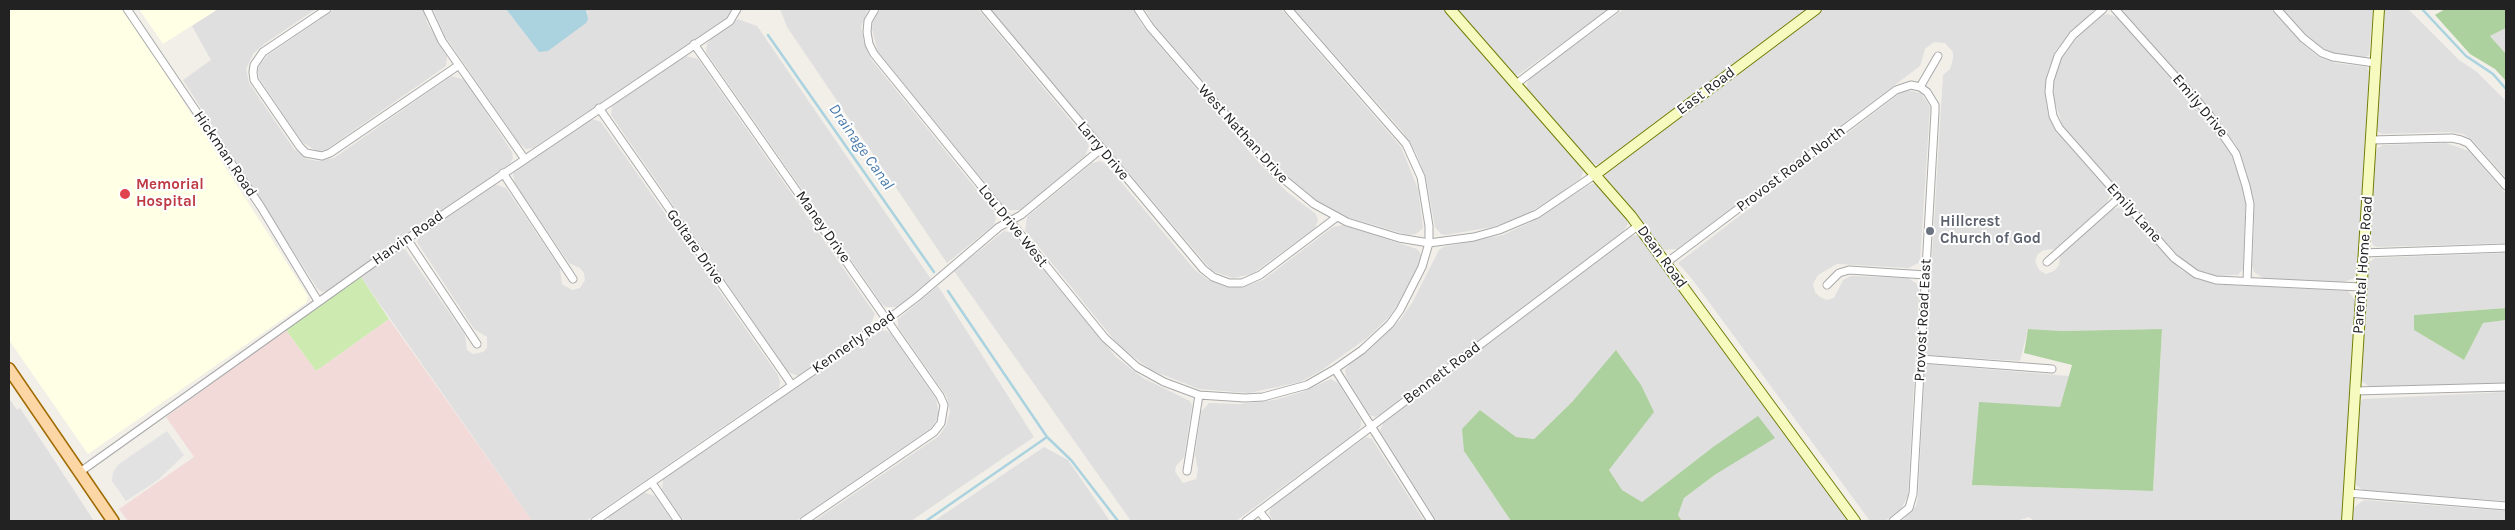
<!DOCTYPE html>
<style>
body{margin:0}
#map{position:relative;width:2515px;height:530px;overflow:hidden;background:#f2efe9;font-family:Karla,sans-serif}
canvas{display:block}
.frame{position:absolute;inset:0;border:10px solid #222;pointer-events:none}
</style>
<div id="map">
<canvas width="2515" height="530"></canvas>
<div class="frame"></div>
</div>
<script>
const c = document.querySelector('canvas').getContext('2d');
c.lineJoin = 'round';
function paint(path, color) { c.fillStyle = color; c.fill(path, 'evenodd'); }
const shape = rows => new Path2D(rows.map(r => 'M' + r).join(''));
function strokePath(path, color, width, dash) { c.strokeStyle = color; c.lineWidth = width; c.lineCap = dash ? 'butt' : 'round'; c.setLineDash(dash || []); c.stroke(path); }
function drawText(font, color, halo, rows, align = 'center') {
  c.font = font + ' Karla,sans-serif'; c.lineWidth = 4; c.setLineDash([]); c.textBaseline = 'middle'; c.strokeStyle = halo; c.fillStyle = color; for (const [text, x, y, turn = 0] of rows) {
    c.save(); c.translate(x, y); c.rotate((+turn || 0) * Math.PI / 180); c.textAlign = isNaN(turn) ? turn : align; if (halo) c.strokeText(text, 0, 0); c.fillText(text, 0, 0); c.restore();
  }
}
paint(shape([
 [218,9,316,9,264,44,253,54,246,69,249,83,294,149,307,159,318,161,334,158,451,76,465,80,512,152,513,158,510,164,326,291,322,292,317,288,183,80,211,60,192,26],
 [335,9,423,9,427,23,447,57,446,66,327,149,318,152,302,142,259,78,258,70,260,64,268,55],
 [433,9,506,9,539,52,588,13,586,9,732,9,727,18,533,148,526,149,519,143,445,36],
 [780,9,868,9,861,27,864,42,870,58,994,211,996,218,994,225,947,263,787,27],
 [881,9,978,9,1086,139,1089,146,1085,156,1020,210,1010,210,1005,208,878,52,872,29,873,21],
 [990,9,1133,9,1142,25,1259,163,1287,192,1316,214,1318,221,1315,228,1252,274,1233,278,1212,271],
 [1145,9,1281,9,1401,147,1418,189,1423,228,1416,234,1408,235,1340,215,1315,200,1282,173,1153,23],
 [1294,9,1444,9,1582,166,1583,173,1580,179,1550,200,1524,216,1492,227,1446,235,1441,234,1435,227,1426,178,1416,153,1403,132],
 [1455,9,1610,9,1518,75,1515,75],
 [1624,9,1808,9,1603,164,1597,165,1592,163,1527,89,1527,84,1530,77],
 [1822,9,2095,9,2056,50,2047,73,2045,95,2048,115,2056,131,2109,190,2110,196,2107,203,2055,249,2044,250,2038,254,2035,261,2039,270,2046,274,2054,271,2059,265,2060,256,2111,209,2123,207,2181,270,2198,279,2216,284,2348,291,2355,300,2342,521,2034,521,2029,517,2016,521,1902,521,1916,506,1918,497,1925,364,2069,376,2060,407,1972,485,2153,491,2162,329,2062,331,2028,329,2020,361,1926,355,1943,75,1950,69,1953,59,1953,52,1945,43,1934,42,1925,49,1920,66,1677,249,1662,250,1637,215,1606,180,1605,174],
 [2120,9,2271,9,2302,43,2320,58,2336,63,2367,67,2369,72,2357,273,2354,278,2341,283,2263,278,2254,272,2252,266,2254,222,2250,184,2236,145,2210,110],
 [2282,9,2373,9,2369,55,2364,58,2333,53,2319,46,2306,35],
 [2383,9,2408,9,2459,60,2477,72,2505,100,2506,178,2473,141,2463,134,2450,132,2382,134,2378,132,2376,127],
 [2107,14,2117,17,2209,120,2229,150,2236,165,2246,201,2243,269,2238,275,2215,276,2198,271,2182,260,2063,127,2054,100,2053,85,2057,69,2064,53,2078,36,2101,16],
 [738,19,757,26,931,279,898,307,886,307,882,304,706,52,707,44,711,38],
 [2506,28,2506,54,2490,36],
 [686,56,698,59,875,314,870,325,798,376,788,372,611,115,612,106,615,102],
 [1907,90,1921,93,1930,107,1920,262,1909,268,1837,264,1818,275,1813,284,1815,292,1820,297,1827,300,1834,298,1843,280,1851,276,1908,278,1917,284,1919,290,1908,496,1901,509,1885,521,1870,521,1692,279,1678,263,1900,93],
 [592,119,601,122,778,375,780,382,779,388,586,521,532,521,361,277,398,249,405,249,465,335,467,350,473,354,483,352,487,348,487,337,474,329,417,242,419,235,494,184,506,188,560,268,562,284,572,290,580,288,585,280,584,273,580,268,569,263,515,184,513,174,516,169,586,121],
 [2446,143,2469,151,2506,194,2506,243,2377,247,2373,245,2369,235,2375,153,2378,148,2383,145],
 [1100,161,1106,164,1194,269,1208,280,1226,287,1243,287,1263,280,1333,227,1343,225,1417,249,1423,257,1407,292,1389,317,1367,338,1322,370,1300,382,1249,393,1199,389,1151,370,1119,346,1025,230,1027,217,1092,163],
 [1595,183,1599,185,1626,217,1628,224,1623,232,1380,415,1375,417,1370,415,1346,377,1345,370,1350,364,1371,348,1400,320,1412,303,1439,250,1443,247,1503,235,1531,222,1589,185],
 [1004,231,1013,233,1116,357,1143,378,1190,401,1192,406,1184,457,1176,466,1175,472,1183,483,1196,479,1198,470,1195,454,1201,412,1209,403,1240,404,1275,400,1302,392,1331,379,1338,383,1361,420,1361,426,1357,432,1236,521,1131,521,954,271],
 [1637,235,1641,236,1850,521,1682,521,1678,515,1684,498,1716,474,1713,447,1642,502,1622,490,1609,470,1654,411,1573,401,1534,439,1516,437,1480,410,1464,451,1511,521,1437,521,1380,431,1383,423,1631,236],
 [2506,253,2506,308,2414,315,2414,330,2464,360,2483,323,2506,320,2506,383,2375,387,2368,386,2363,382,2360,377,2367,264,2375,258],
 [938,286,1034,437,911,521,814,521,939,436,946,426,950,412,947,397,898,327,898,319],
 [878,330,887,331,891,334,936,399,939,416,931,428,796,521,684,521,662,490,663,479],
 [2506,392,2506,501,2363,490,2357,486,2354,480,2358,404,2363,399],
 [9,398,17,410,20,408,94,521,9,521],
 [1366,437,1372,439,1424,521,1273,521,1269,513,1272,506],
 [1044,447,1068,460,1110,521,934,521],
 [643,492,655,496,672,521,610,521,607,517],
 [2364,500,2506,511,2506,521,2353,521,2353,508]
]), '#e0dfdf');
paint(shape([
 [389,319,532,521,128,521,119,509,194,457,166,417,286,330,316,371]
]), '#f2dad9');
paint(shape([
 [9,9,124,9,308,296,306,303,88,454,9,340],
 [139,9,218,9,163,44]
]), '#ffffe5');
paint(shape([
 [361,277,389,319,316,371,286,330]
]), '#cdebb0');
paint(shape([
 [2445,9,2506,9,2506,28,2490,36,2506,54,2506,81,2495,69,2470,54,2435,15],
 [2506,308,2506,320,2483,323,2464,360,2414,330,2414,315],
 [2028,329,2062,331,2162,329,2153,491,1972,485,1979,402,2060,407,2072,365,2024,353],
 [1616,350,1641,385,1654,412,1609,470,1622,490,1642,502,1713,447,1758,416,1775,438,1716,474,1684,498,1678,515,1682,521,1511,521,1464,451,1462,429,1480,410,1516,437,1534,439,1573,401]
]), '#add19e');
paint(shape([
 [167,431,184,455,158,480,126,501,112,481,113,472,119,464]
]), '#e2e2e2');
paint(shape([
 [506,9,586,9,588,19,586,23,548,51,539,52]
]), '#aad3df');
strokePath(shape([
 [2422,9,2466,56,2493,74,2506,89],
 [768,35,934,272],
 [948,291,1047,437,1071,460,1118,521],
 [926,521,1047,437]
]), '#aad3df', 2.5);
const street = shape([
 [127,9,261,207,318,301],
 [327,9,263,52,254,65,253,72,254,80,300,147,306,153,322,156,330,153,459,65],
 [427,9,442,41,524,158],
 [875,9,868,21,867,32,869,44,874,54,1105,338,1137,367,1164,382,1199,395,1245,398,1263,397,1307,385,1335,369,1362,350,1390,324,1400,310,1422,267,1429,243,1429,226,1421,177,1406,144,1288,9],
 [985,9,1203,269,1213,277,1229,283,1242,283,1260,275,1337,217],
 [1138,9,1150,27,1275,172,1314,204,1347,222,1399,238,1429,243,1474,237,1499,230,1537,214,1596,174],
 [2103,9,2073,35,2058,56,2050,80,2049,92,2053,116,2059,128,2174,258,2196,274,2216,280,2361,287],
 [2115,9,2208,113,2236,154,2246,186,2250,204,2247,281],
 [2277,9,2303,38,2322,53,2333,57,2375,63],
 [694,44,940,396,944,405,941,423,934,432,804,521],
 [1516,84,1615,9],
 [1920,87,1938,56],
 [599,108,792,385],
 [2371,140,2452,138,2461,140,2468,143,2506,186],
 [503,173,573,279],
 [407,239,477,344],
 [2363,253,2506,248],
 [2047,262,2120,197],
 [1666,263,1896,90,1911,85,1920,87,1927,92,1935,105,1935,112,1913,494,1909,508,1893,521],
 [1827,285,1839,273,1849,270,1926,275],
 [1921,359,2052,369],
 [1335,369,1431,521],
 [2355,391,2506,387],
 [1187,471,1199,395],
 [80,472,407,239,730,21,737,9],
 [652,483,678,521],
 [2348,493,2506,506],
 [1259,511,1267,521],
 [595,521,887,320,917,297,999,227,1021,215,1101,149],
 [1246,521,1639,225]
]);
const secondary = shape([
 [1450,9,1631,216,1855,521],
 [1596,174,1816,9],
 [2347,521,2379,9]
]);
const primary = shape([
 [9,369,113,521]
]);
strokePath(street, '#a9a9a9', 9);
strokePath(secondary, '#707d05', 12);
strokePath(primary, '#a06b00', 14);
strokePath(street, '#fff', 7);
strokePath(secondary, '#f7fabf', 10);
strokePath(primary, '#fcd6a4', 11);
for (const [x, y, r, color] of [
 [125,194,6,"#e0444e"],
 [1930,231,5,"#6b7280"]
]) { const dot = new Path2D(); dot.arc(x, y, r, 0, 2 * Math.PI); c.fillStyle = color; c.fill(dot); strokePath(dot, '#fff', 2); }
drawText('15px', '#222', '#fff', [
 ["East Road",1706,91,-37],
 ["Emily Drive",2200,106,50],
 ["West Nathan Drive",1243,134,48],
 ["Larry Drive",1103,151,50],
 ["Hickman Road",225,154,56],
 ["Provost Road North",1791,169,-37],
 ["Emily Lane",2134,213,48],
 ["Lou Drive West",1013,226,51],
 ["Maney Drive",823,227,55],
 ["Harvin Road",408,238,-35],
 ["Goltare Drive",695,247,55],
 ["Dean Road",1662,257,54],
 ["Parental Home Road",2363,265,-86],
 ["Provost Road East",1923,320,-87],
 ["Kennerly Road",854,342,-35],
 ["Bennett Road",1442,373,-37]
]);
drawText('bold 15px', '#be3a42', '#fff', [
 ["Memorial",136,185],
 ["Hospital",136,202]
], 'left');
drawText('bold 15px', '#5b616d', '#fff', [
 ["Hillcrest",1940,222],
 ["Church of God",1940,239]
], 'left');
drawText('italic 16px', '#4a7aab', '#fff', [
 ["Drainage Canal",861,147,55]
]);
</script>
